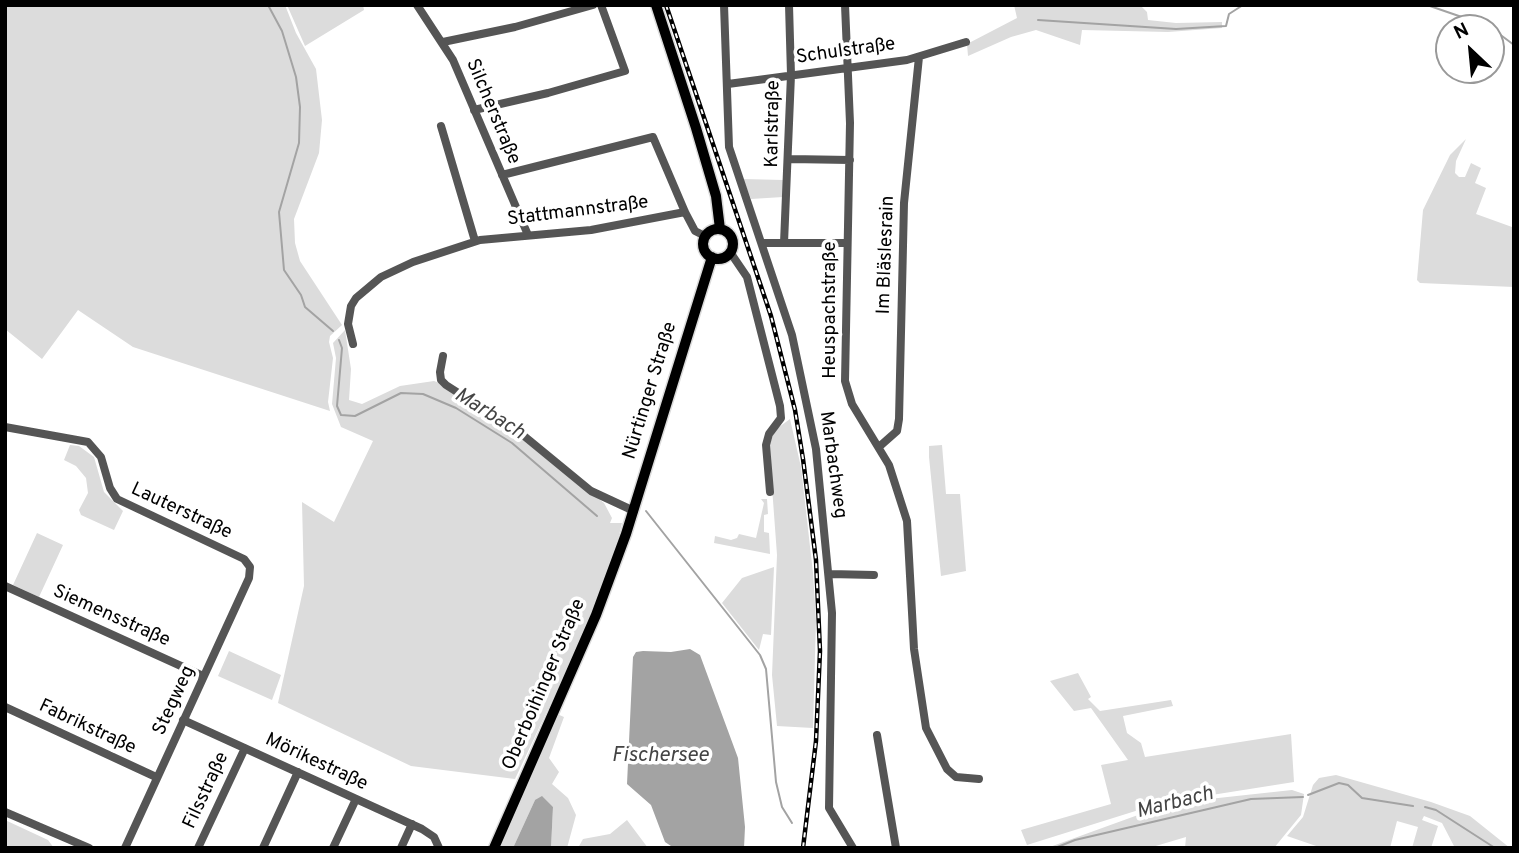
<!DOCTYPE html>
<meta charset="utf-8">
<style>
body{margin:0}
#map{position:relative;width:1519px;height:853px;overflow:hidden;background:#fff;font-family:Overpass,sans-serif}
canvas{display:block}
.frame{position:absolute;inset:0;border:7px solid #000;pointer-events:none}
.north{position:absolute;left:1435px;top:14px;width:70px;height:70px;box-sizing:border-box;background:#fff;border:2px solid #999;border-radius:50%;rotate:334deg;font-size:19px;font-weight:700;line-height:28px;text-align:center;color:#000}
.north::after{content:'';display:block;margin:auto;width:24px;height:32px;background:#000;clip-path:polygon(50% 0,100% 100%,50% 72%,0 100%)}
</style>
<div id="map">
<canvas width="1519" height="853"></canvas>
<div class="frame"></div>
<div class="north">N</div>
</div>
<script>
const c = document.querySelector('canvas').getContext('2d');
c.lineJoin = 'round';
function paint(path, color) { c.fillStyle = color; c.fill(path, 'evenodd'); }
const shape = rows => new Path2D(rows.map(r => 'M' + r).join(''));
function strokePath(path, color, width, dash) { c.strokeStyle = color; c.lineWidth = width; c.lineCap = dash ? 'butt' : 'round'; c.setLineDash(dash || []); c.stroke(path); }
function drawText(font, color, halo, rows, align = 'center') {
  c.font = font + ' Overpass,sans-serif'; c.lineWidth = 7; c.setLineDash([]); c.textBaseline = 'middle'; c.strokeStyle = halo; c.fillStyle = color; for (const [text, x, y, turn = 0] of rows) {
    c.save(); c.translate(x, y); c.rotate((+turn || 0) * Math.PI / 180); c.textAlign = isNaN(turn) ? turn : align; if (halo) c.strokeText(text, 0, 0); c.fillText(text, 0, 0); c.restore();
  }
}
paint(shape([
 [5,5,285,5,296,33,316,69,322,120,319,153,294,219,295,243,300,261,342,325,330,336,329,342,333,358,328,402,330,411,133,347,78,310,42,359,5,329],
 [287,5,363,5,364,10,305,46],
 [1014,5,1140,5,1147,12,1148,20,1176,23,1222,22,1222,28,1168,32,1082,30,1080,45,1036,30,1011,37,968,56,967,44,1017,18],
 [1466,139,1456,161,1455,173,1459,177,1465,177,1471,163,1481,168,1475,183,1486,188,1476,214,1512,227,1514,222,1514,287,1420,283,1417,280,1423,210,1450,155],
 [743,179,783,180,783,197,751,199],
 [345,330,351,369,349,400,362,404,400,386,434,381,442,384,518,433,604,503,612,518,610,523,622,523,613,559,587,626,515,779,411,766,278,703,304,586,302,502,334,522,373,441,341,427,332,404,336,358,333,343],
 [790,419,801,467,813,573,816,620,813,728,777,726,772,675,777,555,769,446,775,430],
 [70,445,79,446,94,457,104,492,123,511,114,530,81,515,79,510,88,493,86,478,76,466,64,460],
 [942,445,946,494,960,494,966,571,941,576,929,457,929,446],
 [761,499,767,499,768,514,764,515,764,532,769,533,770,554,714,543,715,536,731,540,737,538,739,534,756,538,764,503],
 [37,533,63,545,39,597,13,585],
 [774,567,771,635,763,634,759,650,722,603,742,578],
 [229,651,281,675,272,700,218,676],
 [1078,673,1091,697,1088,699,1100,711,1171,700,1173,706,1123,716,1127,733,1141,743,1145,757,1291,734,1294,782,1161,803,1027,845,1021,830,1111,804,1101,765,1128,760,1091,708,1074,711,1050,681],
 [557,714,564,717,549,758,559,772,552,784,568,798,576,815,567,848,551,848,553,807,535,800,513,848,499,848],
 [1336,775,1431,802,1470,816,1510,848,1455,848,1442,823,1424,816,1422,820,1438,826,1431,848,1412,848,1418,827,1397,821,1390,848,1322,848,1287,836,1303,817,1313,785,1319,778],
 [1292,790,1304,794,1301,815,1274,848,1185,848,1186,837,1149,848,1047,848,1149,811,1209,799],
 [5,820,48,840,54,848,5,848],
 [627,820,648,848,578,848,583,839,610,834]
]), '#dcdcdc');
paint(shape([
 [690,649,700,655,738,758,745,827,744,848,674,848,665,842,651,805,627,784,633,657,636,652,643,651,671,652],
 [542,796,553,807,551,848,513,848,535,800]
]), '#a3a3a3');
strokePath(shape([
 [268,5,282,31,296,77,300,107,299,143,279,212,284,270,301,295,305,307,333,331],
 [1427,5,1485,25],
 [1038,20,1176,29,1226,26,1229,14,1243,5],
 [1494,30,1514,45],
 [339,340,342,348,337,406,341,415,355,416,401,393,423,394,456,408,512,443,597,516],
 [646,511,760,655,766,669,776,782,782,807,792,823],
 [1308,795,1339,783,1348,785,1362,798,1413,806],
 [1425,807,1436,810,1495,848],
 [1055,848,1075,840,1251,799,1303,797]
]), '#a3a3a3', 2);
const major = shape([
 [656,5,696,128,716,196,720,229],
 '703 244a15 15 0 1 1 30 0a15 15 0 1 1-30 0Z',
 [494,848,596,615,626,534,712,257]
]);
strokePath(major, '#dbdbdb', 13);
strokePath(shape([
 [417,5,453,60,528,235],
 [724,5,729,147,792,335,816,449,832,613,829,808,853,848],
 [845,5,850,123,845,381,852,404,889,465,907,521,914,649,926,728,947,769,956,777,979,779],
 [443,42,515,27,593,5],
 [728,84,907,60,966,42],
 [474,110,548,93,625,71,601,5],
 [441,126,475,241],
 [790,159,850,160],
 [502,175,653,137,685,212,695,231,705,236],
 [763,243,847,243],
 [784,243,791,75,789,5],
 [730,252,747,277,780,406,781,418,769,434,766,445,770,492],
 [353,344,348,324,351,306,356,298,381,277,413,262,480,240,591,230,685,212],
 [443,356,440,372,441,380,446,385,518,431,591,491,634,511],
 [5,427,88,442,101,457,110,488,117,499,244,559,250,567,249,578,125,848],
 [880,446,897,431,899,419,904,203,919,57],
 [830,574,874,575],
 [5,586,203,676],
 [5,707,156,777],
 [183,720,422,829,434,837,439,848],
 [877,735,896,848],
 [5,812,89,848],
 [198,848,245,748],
 [263,848,298,772],
 [333,848,356,799],
 [401,848,412,824]
]), '#555', 8);
strokePath(major, '#000', 10);
const rail = shape([
 [666,5,771,316,795,410,803,459,816,560,820,651,816,741,803,848]
]);
strokePath(rail, '#000', 4.5);
strokePath(rail, '#fff', 2, [5]);
drawText('19px', '#000', '#fff', [
 ["Schulstraße",846,52,-8],
 ["Silcherstraße",492,112,67],
 ["Karlstraße",774,124,-89],
 ["Stattmannstraße",578,212,-7],
 ["Im Bläslesrain",887,255,-88],
 ["Heuspachstraße",831,310,-90],
 ["Nürtinger Straße",651,391,-73],
 ["Marbachweg",832,465,82],
 ["Lauterstraße",181,512,25],
 ["Siemensstraße",111,617,24],
 ["Oberboihinger Straße",545,685,-67],
 ["Stegweg",175,701,-65],
 ["Fabrikstraße",87,728,25],
 ["Mörikestraße",316,763,25],
 ["Filsstraße",207,791,-65]
]);
drawText('italic 21px', '#444', '#fff', [
 ["Marbach",489,415,32],
 ["Fischersee",660,757],
 ["Marbach",1175,804,-14]
]);
</script>
